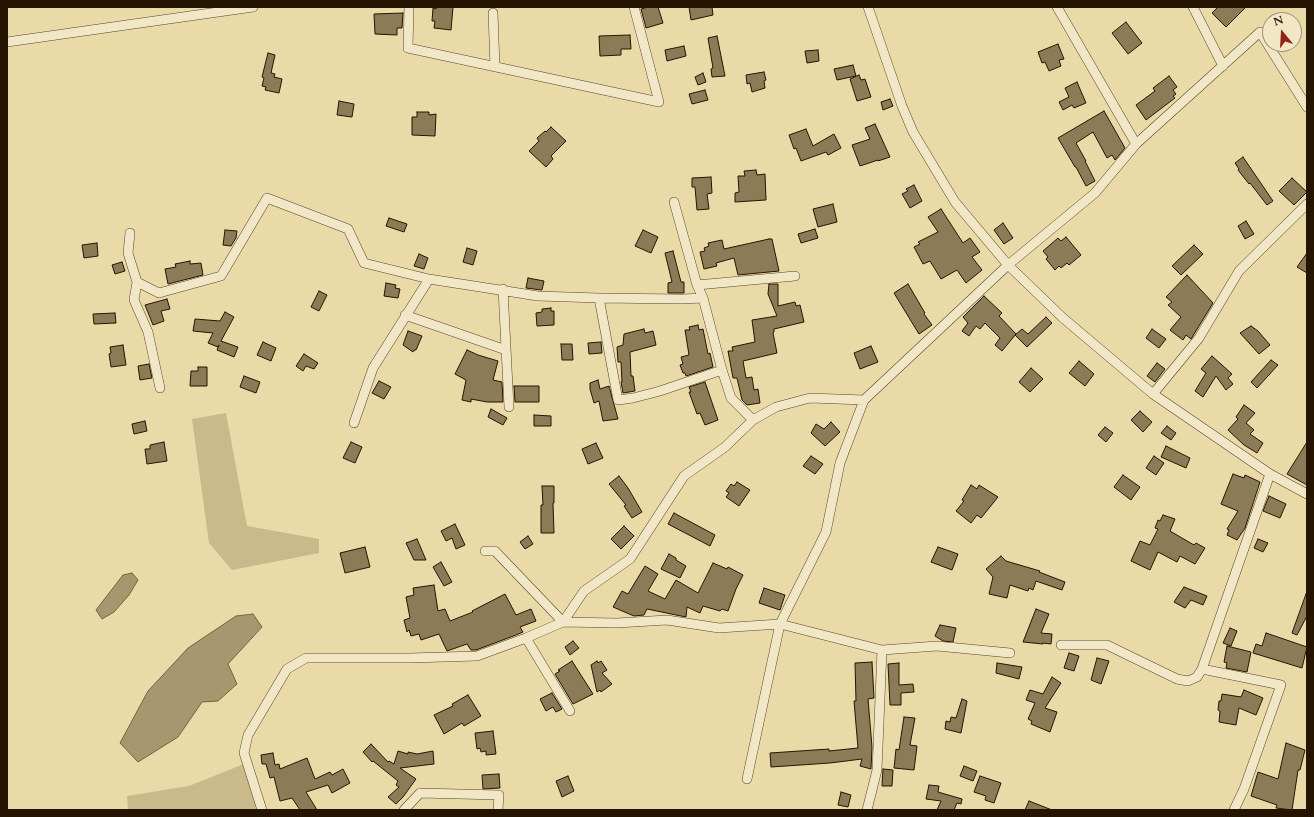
<!DOCTYPE html>
<style>
body{margin:0}
#map{position:relative;width:1314px;height:817px;overflow:hidden;background:#eadaa7;font-family:Cardo,serif}
canvas{display:block}
.frame{position:absolute;inset:0;border:8px solid #251500;pointer-events:none}
.north{position:absolute;left:1262px;top:12px;width:40px;height:40px;box-sizing:border-box;background:#f1e7c6;border:1px solid #9f9377;border-radius:50%;rotate:342deg;font-size:11px;font-weight:700;line-height:16px;text-align:center;color:#251500}
.north::after{content:'';display:block;margin:auto;width:14px;height:18px;background:#8f2418;clip-path:polygon(50% 0,100% 100%,50% 72%,0 100%)}
</style>
<div id="map">
<canvas width="1314" height="817"></canvas>
<div class="frame"></div>
<div class="north">N</div>
</div>
<script>
const c = document.querySelector('canvas').getContext('2d');
c.lineJoin = 'round';
function paint(path, color) { c.fillStyle = color; c.fill(path, 'evenodd'); }
const shape = rows => new Path2D(rows.map(r => 'M' + r).join(''));
function strokePath(path, color, width, dash) { c.strokeStyle = color; c.lineWidth = width; c.lineCap = dash ? 'butt' : 'round'; c.setLineDash(dash || []); c.stroke(path); }
paint(shape([
 [226,413,247,526,319,539,319,553,232,570,209,543,192,419],
 [249,762,265,810,128,810,127,796,189,786]
]), '#c9b98b');
const water = shape([
 [132,573,138,580,129,595,114,612,102,619,96,610,123,575,132,573],
 [253,614,262,627,228,664,237,684,218,701,202,702,178,737,138,762,120,743,148,691,188,648,236,616,253,614]
]);
paint(water, '#a7976e');
strokePath(water, '#736342', 1);
const building = shape([
 [437,7,453,7,451,30,434,28,435,21,432,21,433,8,436,9,437,7],
 [648,7,658,7,663,23,646,28,641,9,648,7],
 [689,7,712,7,713,15,691,20,689,7],
 [1218,7,1246,7,1226,27,1212,13,1218,7],
 [403,13,402,28,397,28,397,35,375,34,374,14,403,13],
 [1126,22,1142,43,1128,54,1112,33,1126,22],
 [630,35,631,49,621,49,621,55,600,56,599,36,630,35],
 [717,36,725,76,712,77,711,69,713,68,708,38,717,36],
 [1058,44,1064,59,1059,60,1061,66,1049,71,1045,62,1042,63,1038,52,1058,44],
 [684,46,686,56,667,61,665,50,684,46],
 [818,50,819,61,807,63,805,51,818,50],
 [268,53,275,55,271,73,275,74,274,77,282,79,279,93,265,90,266,87,262,86,264,78,262,77,268,53],
 [853,65,856,76,837,80,834,69,853,65],
 [764,72,766,80,764,81,765,88,752,92,750,83,747,84,746,75,764,72],
 [703,73,706,82,698,85,695,77,703,73],
 [859,75,861,80,865,79,871,97,857,101,850,79,859,75],
 [1169,76,1177,87,1173,90,1176,94,1173,96,1175,98,1146,120,1136,105,1155,91,1153,88,1169,76],
 [1077,82,1086,103,1074,108,1072,105,1063,110,1059,102,1069,97,1065,88,1077,82],
 [705,90,708,100,692,104,689,94,705,90],
 [890,99,893,106,883,110,881,102,890,99],
 [339,101,354,104,352,117,337,115,339,101],
 [1104,111,1125,148,1115,160,1112,155,1107,158,1093,132,1076,143,1086,161,1085,161,1095,181,1086,186,1076,167,1075,167,1058,138,1104,111],
 [417,112,429,112,429,115,436,114,435,136,412,135,412,117,417,117,417,112],
 [875,124,890,157,878,161,878,160,860,166,852,145,870,139,865,128,875,124],
 [551,127,566,141,551,156,553,159,546,167,529,151,539,141,537,138,545,131,546,132,551,127],
 [806,129,813,146,834,134,841,148,828,155,826,152,801,161,796,148,794,149,789,135,806,129],
 [1243,157,1273,201,1267,205,1250,183,1249,184,1238,170,1239,169,1235,163,1243,157],
 [756,170,757,175,765,174,766,200,735,202,735,193,739,192,738,176,745,176,744,171,756,170],
 [711,177,712,193,707,194,709,209,697,210,695,187,692,187,692,178,711,177],
 [1292,178,1307,192,1294,205,1279,191,1292,178],
 [914,185,922,201,910,208,902,194,908,191,906,189,914,185],
 [833,204,837,222,818,227,813,209,833,204],
 [941,209,963,243,970,238,980,252,972,257,982,270,966,283,957,270,941,279,930,261,923,264,914,247,920,244,918,242,938,232,928,217,941,209],
 [389,218,407,224,404,232,386,226,389,218],
 [1246,221,1254,234,1245,239,1238,226,1246,221],
 [1003,223,1013,238,1004,244,994,230,1003,223],
 [815,229,818,238,801,243,798,234,815,229],
 [225,230,237,231,236,238,231,246,223,245,225,230],
 [643,230,658,237,651,253,635,246,643,230],
 [1066,237,1081,255,1069,265,1067,263,1061,268,1059,266,1055,270,1046,259,1048,257,1043,251,1058,238,1061,241,1066,237],
 [769,239,772,239,779,271,738,275,734,258,716,263,717,266,704,269,700,252,705,251,704,248,709,246,708,243,722,240,724,249,769,239],
 [97,243,98,256,84,258,82,245,97,243],
 [1194,245,1203,254,1181,275,1172,266,1194,245],
 [467,248,477,251,473,265,463,262,467,248],
 [673,251,681,282,684,282,684,293,668,293,668,283,672,282,665,253,673,251],
 [1307,253,1307,273,1297,267,1307,253],
 [419,254,428,258,424,269,414,266,419,254],
 [190,261,190,264,201,263,203,275,168,284,165,269,176,267,175,264,190,261],
 [122,262,125,271,115,274,112,265,122,262],
 [1187,275,1213,303,1191,339,1186,335,1183,340,1170,330,1181,317,1168,305,1172,302,1166,297,1187,275],
 [528,278,544,281,542,290,526,288,528,278],
 [386,283,396,285,395,288,400,289,398,298,384,296,386,283],
 [769,284,778,284,778,306,795,302,796,306,800,305,804,322,774,329,774,332,773,333,777,353,743,361,746,378,752,377,754,390,758,389,760,403,747,405,742,400,737,378,733,378,728,351,733,351,732,347,755,342,752,320,777,316,768,294,769,284],
 [908,284,925,313,924,314,932,325,919,334,894,293,908,284],
 [319,291,327,295,319,311,311,307,319,291],
 [984,296,1002,313,999,316,1016,334,1002,351,995,345,1000,338,985,323,980,329,976,326,969,336,962,331,968,323,963,317,984,296],
 [167,299,170,309,161,311,164,321,153,325,145,305,167,299],
 [551,308,551,311,554,311,554,325,537,326,536,313,542,312,542,309,551,308],
 [225,312,234,317,221,341,238,347,234,357,217,350,219,345,218,347,208,343,213,333,193,331,195,319,220,321,225,312],
 [115,313,116,323,94,324,93,314,115,313],
 [1046,317,1052,323,1027,347,1015,335,1022,329,1028,334,1046,317],
 [698,325,699,330,703,329,708,354,710,353,713,367,686,376,685,373,683,373,680,365,683,364,681,357,689,355,685,330,690,330,689,327,698,325],
 [1251,326,1258,331,1270,345,1259,354,1240,333,1251,326],
 [644,329,645,333,653,331,656,345,630,352,631,376,633,376,635,391,623,393,621,382,622,382,621,362,618,362,617,347,623,345,624,334,644,329],
 [1152,329,1166,339,1159,348,1146,338,1152,329],
 [408,331,422,336,416,350,414,350,413,352,403,345,408,331],
 [263,342,276,348,271,361,257,355,263,342],
 [601,342,602,353,589,354,588,343,601,342],
 [561,344,572,344,573,360,562,360,561,344],
 [123,345,126,365,111,367,109,354,111,353,110,347,123,345],
 [871,346,878,362,860,369,854,353,871,346],
 [467,350,478,355,498,361,493,380,502,382,503,402,487,402,471,399,471,402,462,400,466,380,455,374,467,350],
 [304,354,318,363,314,369,306,366,303,371,296,366,304,354],
 [1212,356,1232,374,1228,378,1233,384,1226,390,1216,376,1203,397,1195,391,1206,373,1201,369,1212,356],
 [1271,360,1278,365,1257,388,1251,382,1271,360],
 [1079,361,1094,374,1085,386,1069,373,1079,361],
 [1157,363,1165,369,1155,382,1147,376,1157,363],
 [149,364,152,378,140,380,138,366,149,364],
 [198,367,207,367,207,386,190,386,191,371,198,371,198,367],
 [1031,368,1043,379,1030,392,1019,382,1031,368],
 [244,376,260,382,256,393,240,387,244,376],
 [598,380,600,389,609,386,618,419,603,421,599,401,594,403,590,389,590,383,598,380],
 [379,381,391,387,384,399,372,393,379,381],
 [705,382,718,420,705,425,700,413,697,414,689,392,691,392,689,387,705,382],
 [514,386,539,386,539,402,515,402,514,386],
 [1244,405,1255,413,1246,423,1254,430,1250,434,1263,443,1257,453,1244,445,1228,430,1238,419,1236,417,1244,405],
 [491,409,507,418,503,425,488,417,491,409],
 [1140,411,1152,422,1143,432,1131,420,1140,411],
 [534,415,551,416,551,426,534,426,534,415],
 [145,421,147,431,134,434,132,424,145,421],
 [831,422,840,432,825,446,811,433,816,424,824,429,831,422],
 [1167,426,1176,433,1171,440,1161,433,1167,426],
 [1105,427,1113,433,1106,442,1098,435,1105,427],
 [164,442,167,461,147,464,145,449,150,449,150,445,164,442],
 [351,442,362,447,355,463,343,458,351,442],
 [1307,442,1307,485,1287,474,1307,442],
 [596,443,603,458,588,464,582,449,596,443],
 [1166,446,1190,458,1186,468,1161,457,1166,446],
 [811,456,823,464,815,474,803,466,811,456],
 [1154,456,1164,463,1156,475,1146,468,1154,456],
 [1233,474,1244,478,1245,475,1260,482,1245,528,1237,540,1227,535,1229,530,1227,529,1238,511,1221,504,1233,474],
 [1123,475,1140,487,1131,500,1114,487,1123,475],
 [619,476,628,488,642,512,632,518,624,506,626,505,609,484,619,476],
 [737,482,750,490,739,506,726,497,729,493,726,491,731,484,734,486,737,482],
 [971,485,977,489,979,485,998,497,981,518,977,515,971,523,956,511,964,501,962,500,971,485],
 [542,486,554,486,554,503,553,503,554,533,541,533,541,505,543,505,542,486],
 [1269,496,1286,504,1280,518,1263,511,1269,496],
 [674,513,715,535,710,546,668,524,674,513],
 [1163,515,1175,519,1170,531,1194,545,1196,543,1205,548,1195,564,1180,556,1177,562,1158,552,1150,570,1131,561,1140,541,1150,545,1158,529,1155,528,1158,520,1160,521,1163,515],
 [455,524,465,545,456,549,452,538,446,541,441,531,455,524],
 [624,526,634,536,621,549,611,539,624,526],
 [528,536,533,544,525,549,520,542,528,536],
 [417,539,426,560,414,560,406,543,417,539],
 [1258,539,1268,543,1263,552,1254,548,1258,539],
 [365,547,370,567,345,573,340,553,365,547],
 [938,547,958,554,952,570,931,562,938,547],
 [669,554,676,558,676,560,686,566,680,578,661,569,669,554],
 [1001,556,1006,561,1040,571,1039,572,1065,582,1062,590,1036,581,1033,590,1029,588,1028,591,1010,585,1007,598,989,594,993,577,986,569,1001,556],
 [441,562,452,582,444,586,433,567,441,562],
 [713,563,727,569,728,567,743,575,736,589,728,611,722,609,720,611,703,606,700,613,687,607,686,617,647,609,644,615,634,616,613,607,622,591,628,594,645,566,658,574,648,591,665,599,676,580,698,593,713,563],
 [434,585,438,611,445,609,450,621,473,612,472,611,505,594,516,615,531,609,536,621,520,627,523,632,516,635,476,650,471,650,467,644,447,651,439,634,421,640,419,634,411,636,409,630,407,632,404,620,410,618,406,597,414,595,413,588,434,585],
 [1184,587,1207,596,1203,605,1191,600,1185,608,1174,602,1184,587],
 [764,588,785,595,780,610,759,603,764,588],
 [1306,594,1307,595,1307,616,1297,635,1292,633,1306,594],
 [1036,609,1049,614,1041,633,1052,634,1051,644,1043,643,1043,644,1023,642,1036,609],
 [940,625,956,628,953,642,943,641,935,636,940,625],
 [1230,628,1237,631,1231,646,1223,643,1230,628],
 [1266,633,1307,647,1302,668,1253,653,1256,644,1262,646,1266,633],
 [573,641,579,648,570,655,565,647,573,641],
 [1227,646,1251,652,1247,672,1226,668,1227,663,1224,662,1227,646],
 [1069,653,1079,656,1074,671,1064,668,1069,653],
 [1097,658,1109,661,1101,684,1091,680,1097,658],
 [572,661,593,694,573,704,555,674,560,671,558,670,572,661],
 [597,661,598,663,601,661,607,670,602,673,612,684,601,692,600,690,597,692,591,665,597,661],
 [872,662,874,698,868,699,872,747,871,769,860,766,862,759,830,763,771,767,770,753,829,749,829,751,858,748,854,701,856,701,855,663,872,662],
 [899,663,899,685,913,684,914,692,901,693,901,705,890,705,888,664,899,663],
 [997,663,1022,667,1019,679,996,673,997,663],
 [1052,677,1061,683,1045,708,1057,712,1050,732,1031,724,1032,721,1028,719,1035,703,1026,700,1030,690,1043,694,1052,677],
 [1244,690,1263,698,1256,715,1239,708,1236,725,1219,722,1220,711,1218,710,1219,701,1221,701,1222,694,1241,697,1244,690],
 [552,693,562,709,556,712,553,707,546,711,540,699,552,693],
 [468,695,481,716,464,726,462,723,444,734,434,715,453,706,452,704,468,695],
 [962,699,967,701,961,733,945,729,946,721,950,722,951,717,956,718,962,699],
 [904,717,915,718,910,745,917,746,914,770,894,768,896,749,899,750,904,717],
 [493,731,496,754,486,755,486,751,481,752,480,748,477,749,475,733,493,731],
 [1286,743,1305,750,1300,770,1298,770,1292,810,1276,808,1277,805,1251,796,1258,772,1278,779,1286,743],
 [371,744,388,762,389,761,394,764,398,751,408,754,408,752,417,754,433,751,434,764,400,768,416,779,403,797,396,804,388,797,399,787,396,785,398,781,373,761,372,762,363,752,371,744],
 [273,753,275,765,279,764,280,769,307,758,315,779,330,772,332,775,343,769,350,783,332,793,328,785,306,792,317,810,300,810,292,798,280,801,274,777,270,778,266,764,262,764,261,755,273,753],
 [964,766,977,771,973,781,960,776,964,766],
 [883,769,893,770,892,786,882,786,883,769],
 [499,774,500,788,483,789,482,775,499,774],
 [568,776,574,791,562,797,556,781,568,776],
 [980,776,1001,783,994,803,985,800,986,796,974,792,980,776],
 [929,785,939,786,938,792,962,799,961,804,957,803,954,810,937,810,941,801,926,799,929,785],
 [841,792,851,795,848,807,838,805,841,792],
 [1029,801,1052,810,1025,810,1029,801]
]);
paint(building, '#8b7b57');
strokePath(building, '#251500', 1);
const minor = shape([
 [409,7,408,48,659,102,634,7],
 [868,7,902,106,913,132,955,202,1008,265,1063,318,1153,394,1270,474,1307,494],
 [1057,7,1136,144],
 [1193,7,1223,66],
 [493,13,495,67],
 [7,42,253,7],
 [674,202,697,285,703,298,722,370,731,398,753,420],
 [130,233,128,253,137,282,134,300,148,332,160,388],
 [137,282,159,293,221,276,267,198,348,229,364,263,429,279,538,296,599,298,682,299,703,298],
 [697,285,795,276],
 [503,289,509,407],
 [599,298,618,400,633,398,660,391,722,370],
 [405,315,506,350],
 [1153,394,1199,338,1239,271,1307,204],
 [354,423,373,368,429,279],
 [485,551,495,551,563,622,584,591,630,559,684,476,725,447,753,420,776,407,810,398,864,400],
 [526,638,570,711],
 [1061,645,1107,645,1177,679,1188,681,1197,677,1202,669,1270,474],
 [1202,669,1281,685,1244,789,1234,810],
 [747,779,780,624,826,532,840,463,864,400,1008,265,1095,193,1136,144,1260,32,1307,107],
 [262,810,244,753,248,735,287,669,306,658,410,658,477,656,526,638,563,622,617,623,667,620,719,628,780,624,882,650,937,646,1010,653],
 [404,810,420,793,499,795,498,810],
 [867,810,877,770,882,650]
]);
strokePath(minor, '#56462a', 10);
strokePath(minor, '#f1e7c6', 9);
</script>
